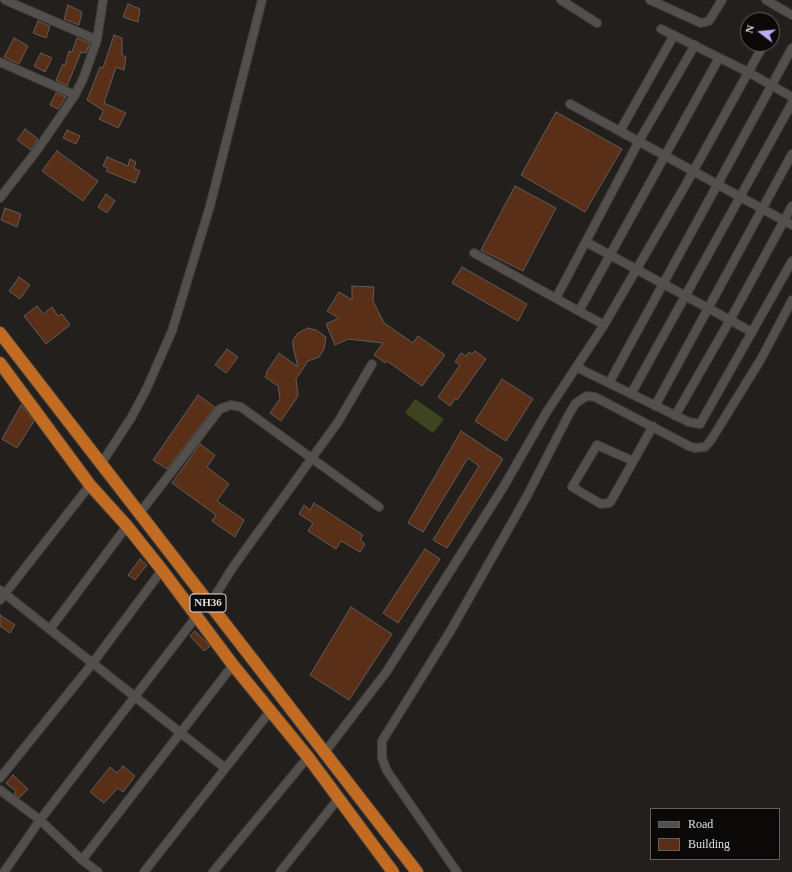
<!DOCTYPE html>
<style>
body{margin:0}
#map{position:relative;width:792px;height:872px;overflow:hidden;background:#231f1d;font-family:Georgia,serif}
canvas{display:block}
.legend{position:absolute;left:650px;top:808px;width:130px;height:52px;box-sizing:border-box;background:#0b0908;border:1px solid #615e5d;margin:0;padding:5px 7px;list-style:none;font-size:12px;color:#e1dedd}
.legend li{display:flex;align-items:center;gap:8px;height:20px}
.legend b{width:20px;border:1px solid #615e5d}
.north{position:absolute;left:740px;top:12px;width:40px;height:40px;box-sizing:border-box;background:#0b0908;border:1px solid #615e5d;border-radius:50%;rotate:286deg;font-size:11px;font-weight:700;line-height:16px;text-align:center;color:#e1dedd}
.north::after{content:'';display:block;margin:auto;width:14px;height:18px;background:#c0a8f4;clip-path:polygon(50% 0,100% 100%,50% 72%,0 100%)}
</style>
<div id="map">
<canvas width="792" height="872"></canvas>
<ul class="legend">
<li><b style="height:5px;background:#534f4c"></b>Road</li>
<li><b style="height:11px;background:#593017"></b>Building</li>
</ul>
<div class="north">N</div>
</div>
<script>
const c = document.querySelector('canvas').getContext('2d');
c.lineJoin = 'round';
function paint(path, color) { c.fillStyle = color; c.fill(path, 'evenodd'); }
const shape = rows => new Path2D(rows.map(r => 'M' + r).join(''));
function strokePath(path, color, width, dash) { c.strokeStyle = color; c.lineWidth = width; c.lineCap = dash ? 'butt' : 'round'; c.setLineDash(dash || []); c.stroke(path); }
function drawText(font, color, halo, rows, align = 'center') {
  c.font = font + ' Georgia,serif'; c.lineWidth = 3; c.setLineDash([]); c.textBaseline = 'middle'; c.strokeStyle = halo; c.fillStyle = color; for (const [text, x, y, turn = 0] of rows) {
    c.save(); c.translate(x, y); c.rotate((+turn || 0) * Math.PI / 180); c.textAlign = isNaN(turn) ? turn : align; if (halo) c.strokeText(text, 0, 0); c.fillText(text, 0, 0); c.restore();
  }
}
paint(shape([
 [415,399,444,419,433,433,405,413]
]), '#3e441e');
const building = shape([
 [128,4,140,9,138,22,123,17,128,4],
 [68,5,82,12,79,25,64,19,68,5],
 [38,21,50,26,46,38,33,33,38,21],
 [114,35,122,38,122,55,126,57,124,70,116,67,104,103,126,113,118,128,99,119,104,111,87,100,100,67,103,68,114,35],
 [14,38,28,46,19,64,4,57,14,38],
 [77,38,90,43,86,53,81,52,67,86,56,80,63,64,65,65,69,51,72,52,77,38],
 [41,53,52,58,45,72,34,66,41,53],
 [56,93,66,97,58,109,50,105,56,93],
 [556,112,622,149,585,212,521,175,556,112],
 [25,129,38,139,31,150,17,140,25,129],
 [67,130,80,136,76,144,63,138,67,130],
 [57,151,98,181,83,201,42,171,57,151],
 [107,157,128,166,130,159,136,162,134,168,140,171,135,183,106,171,108,168,103,166,107,157],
 [515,186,556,208,523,271,481,250,515,186],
 [106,194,115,201,107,213,98,207,106,194],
 [5,208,21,214,17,227,1,220,5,208],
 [462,267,527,304,518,321,452,283,462,267],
 [19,277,30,285,20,299,9,291,19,277],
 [352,286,374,287,373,301,384,323,413,343,418,336,445,355,422,386,387,361,385,363,374,355,383,343,348,339,335,345,326,324,339,318,327,311,339,292,352,300,352,286],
 [37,306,43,314,52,307,58,316,62,314,70,325,46,344,24,316,37,306],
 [308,328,316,330,326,337,324,349,319,357,308,361,296,379,298,396,281,421,270,413,280,399,278,386,265,377,267,374,266,373,279,353,298,367,293,347,293,340,298,333,308,328],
 [227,349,238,357,226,373,215,365,227,349],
 [475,351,486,359,457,400,455,399,450,406,438,397,460,365,455,362,461,353,466,356,469,352,472,354,475,351],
 [502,379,533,399,506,441,475,421,502,379],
 [198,395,215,407,167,469,153,460,198,395],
 [21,405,34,421,17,448,2,439,21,405],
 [461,431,503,459,447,548,433,540,479,466,468,458,423,532,408,523,461,431],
 [200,444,215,455,207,467,229,484,217,501,244,520,235,537,212,521,216,515,172,483,200,444],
 [314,503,363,535,360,540,365,544,360,552,341,541,336,549,308,531,313,523,299,514,304,505,310,510,314,503],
 [425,549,440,559,398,623,383,613,425,549],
 [140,559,147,565,135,580,128,575,140,559],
 [351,607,392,634,349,700,310,675,351,607],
 [0,615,15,625,10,633,0,626,0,615],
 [195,631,210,646,204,651,190,636,195,631],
 [123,766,135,776,123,792,118,788,104,803,90,792,110,767,117,773,123,766],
 [13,775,28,789,19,798,14,794,16,791,6,783,13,775]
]);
paint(building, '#593017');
strokePath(building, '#615c5a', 1);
const minor = shape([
 [5,0,97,40],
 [561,0,597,23],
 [650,0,701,23,709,21,722,0],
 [766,0,792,15],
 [661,29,748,72,792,97],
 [772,29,774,25],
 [0,62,75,95],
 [570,104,792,225],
 [620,131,674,35],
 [0,198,38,149,75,95,83,79,97,40,103,0],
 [586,242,752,332],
 [474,253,604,325],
 [556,298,639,141,695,45],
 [579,311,719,58],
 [576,367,689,422,700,424,792,261],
 [609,383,792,48],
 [631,394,792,103],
 [655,406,792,154],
 [675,416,730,320,792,206],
 [633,461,597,445,572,487,601,504,609,503,611,501,653,426],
 [101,464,131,418,146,390,172,331,210,206,262,0],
 [139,514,220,409,231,405,241,407,379,507],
 [0,590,225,768],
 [0,600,90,485],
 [210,604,233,567,338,422,372,364],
 [50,629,127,526],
 [325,752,387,671,504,486,546,413,604,325,685,186,764,44],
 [0,778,92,664,162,570],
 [0,790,40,820,82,860,98,872],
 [82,860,233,665],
 [4,872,40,820,196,617],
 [144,872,271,710],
 [213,872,308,757],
 [280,872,338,799],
 [457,872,387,771,382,758,382,741,451,630,527,496,568,416,575,404,582,399,587,396,595,397,689,446,695,448,705,447,711,440,761,359,792,300]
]);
const highway = shape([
 [0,333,417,872],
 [0,363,90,485,127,526,162,570,233,665,308,757,393,872]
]);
strokePath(minor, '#3f3c3a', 10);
strokePath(highway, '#3f3c3a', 14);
strokePath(minor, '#534f4c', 8);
strokePath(highway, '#c16c22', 12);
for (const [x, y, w] of [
 [208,603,36]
]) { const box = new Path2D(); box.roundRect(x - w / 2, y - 9, w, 18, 3); c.fillStyle = '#0b0908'; c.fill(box); strokePath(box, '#e1dedd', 1); }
drawText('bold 11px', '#e1dedd', null, [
 ["NH36",208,603]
]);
</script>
